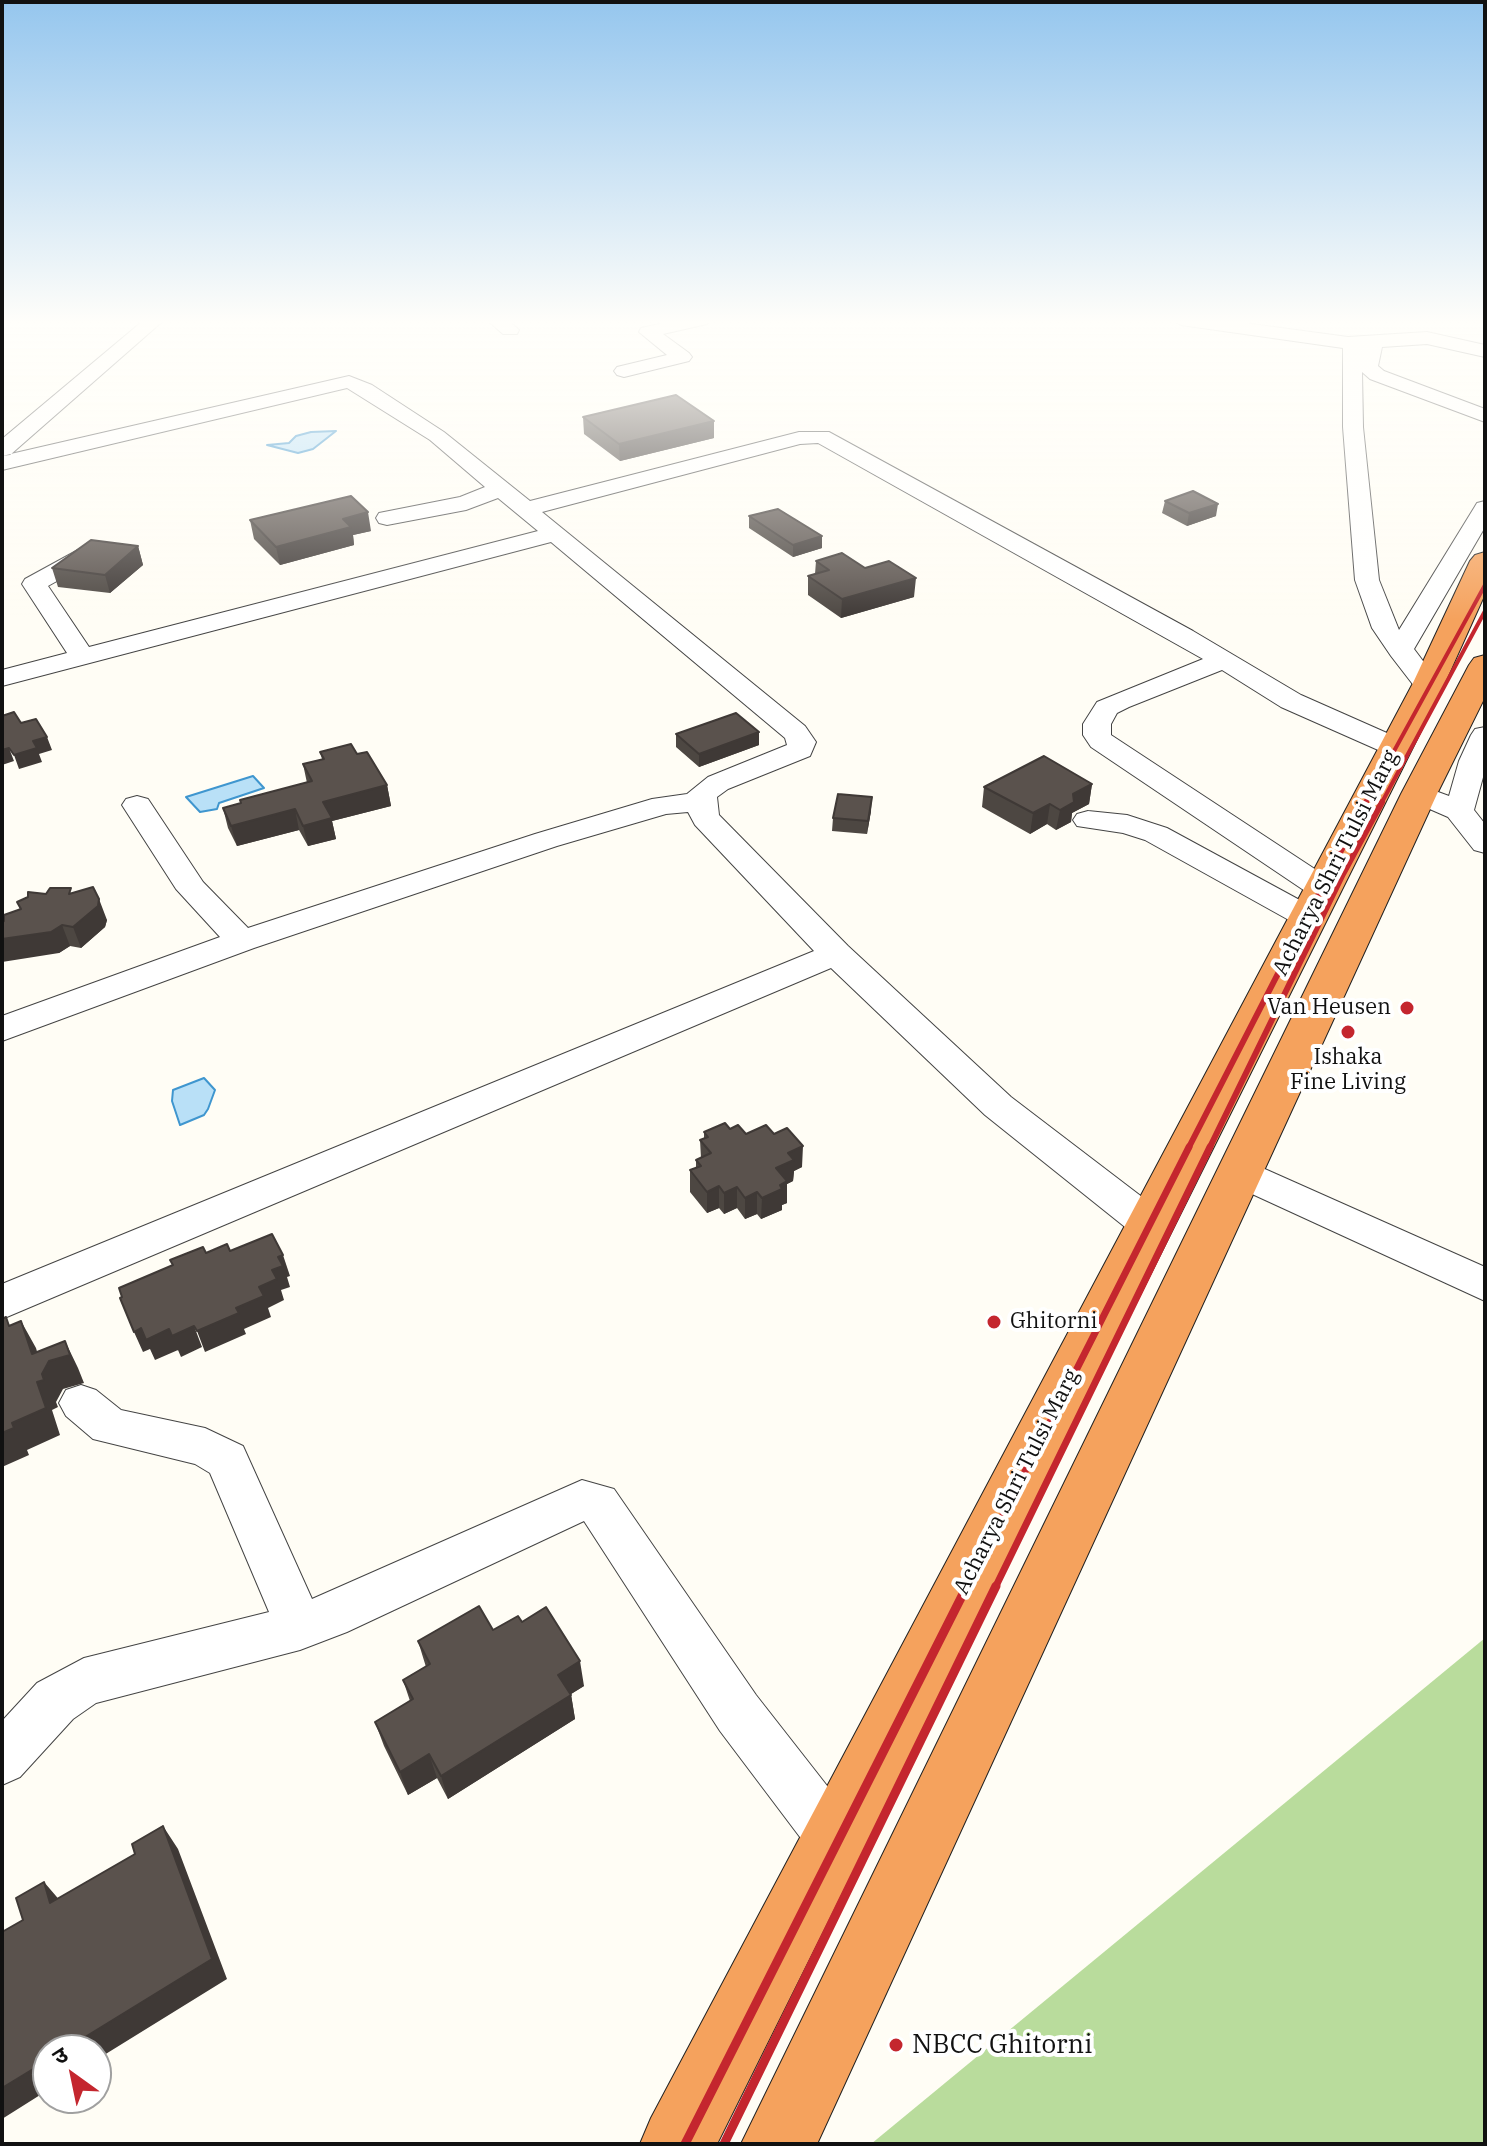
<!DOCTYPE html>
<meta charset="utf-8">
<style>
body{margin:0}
#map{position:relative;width:1487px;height:2146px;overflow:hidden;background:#fffdf5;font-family:"IBM Plex Serif","Noto Sans Devanagari",serif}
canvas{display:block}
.frame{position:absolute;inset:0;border:4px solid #111;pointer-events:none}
.north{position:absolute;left:32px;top:2034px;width:80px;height:80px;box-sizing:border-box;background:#fff;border:2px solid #a0a0a0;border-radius:50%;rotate:327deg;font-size:22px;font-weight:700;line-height:32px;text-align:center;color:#111}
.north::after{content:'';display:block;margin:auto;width:28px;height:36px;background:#c4262e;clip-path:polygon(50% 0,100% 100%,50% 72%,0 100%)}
</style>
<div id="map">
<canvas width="1487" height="2146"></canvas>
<div class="frame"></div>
<div class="north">उ</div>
</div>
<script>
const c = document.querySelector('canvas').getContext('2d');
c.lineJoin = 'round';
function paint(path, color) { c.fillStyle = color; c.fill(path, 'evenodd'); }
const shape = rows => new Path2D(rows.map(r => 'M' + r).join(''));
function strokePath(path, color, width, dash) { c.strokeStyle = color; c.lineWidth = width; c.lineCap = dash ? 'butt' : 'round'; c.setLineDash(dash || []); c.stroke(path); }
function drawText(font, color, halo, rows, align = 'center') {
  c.font = font + ' "IBM Plex Serif",serif'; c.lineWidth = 8; c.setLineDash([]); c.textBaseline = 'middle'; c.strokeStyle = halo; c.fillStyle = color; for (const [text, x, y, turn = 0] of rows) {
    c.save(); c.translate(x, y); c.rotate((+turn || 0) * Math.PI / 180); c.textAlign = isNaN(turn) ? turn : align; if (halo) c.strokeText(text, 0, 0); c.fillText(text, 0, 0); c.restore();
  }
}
paint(shape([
 [1485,1638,1485,2144,871,2144]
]), '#b9dc9c');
const water = shape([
 [336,431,313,449,298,453,267,445,289,443,296,436,311,432,336,431],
 [253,776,264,788,219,803,217,809,200,812,186,797,253,776],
 [204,1078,215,1090,208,1109,204,1115,180,1125,172,1101,173,1090,204,1078]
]);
paint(water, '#b9e0f7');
strokePath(water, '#3f96cf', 2);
const minor = shape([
 [144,320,164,320,10,455,2,456,2,439,144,320],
 [487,320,508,320,519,330,517,334,503,334,487,320],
 [678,320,710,320,707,324,663,334,689,353,692,357,689,361,624,377,617,375,614,371,617,367,667,355,639,332,641,328,678,320],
 [1172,320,1222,320,1348,337,1427,332,1485,345,1485,357,1427,344,1382,347,1378,366,1384,371,1485,409,1485,422,1370,379,1362,372,1363,427,1379,580,1399,630,1474,508,1477,503,1485,501,1485,527,1414,649,1441,685,1438,691,1418,691,1391,656,1372,628,1355,580,1343,427,1343,348,1181,325,1172,320],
 [349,376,372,385,444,432,530,501,799,432,829,432,1193,631,1301,695,1405,741,1409,747,1405,753,1395,756,1385,753,1281,707,1222,670,1129,707,1117,713,1111,724,1111,735,1333,881,1338,888,1333,895,1322,898,1311,895,1091,747,1083,735,1083,724,1097,702,1203,659,818,443,800,444,542,512,805,726,816,742,810,756,728,789,717,797,719,815,848,946,1011,1097,1163,1213,1169,1224,1163,1235,1149,1239,1135,1235,985,1115,831,968,2,1319,2,1284,814,951,695,825,688,812,666,814,557,846,254,948,2,1041,2,1016,220,937,176,889,122,805,126,799,137,796,148,799,203,882,248,928,535,834,652,799,687,794,708,777,787,745,785,738,551,542,2,686,2,670,67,653,22,584,25,579,89,544,97,542,105,544,109,549,105,554,48,586,89,647,538,531,498,498,466,510,387,525,379,523,376,518,379,513,460,497,485,487,430,440,347,388,2,470,2,456,349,376],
 [1485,727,1485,770,1474,810,1485,824,1485,853,1474,850,1448,817,1409,800,1404,794,1409,788,1419,785,1449,796,1459,761,1471,735,1475,729,1485,727],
 [1088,811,1127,815,1167,828,1318,910,1323,917,1318,924,1307,927,1296,924,1145,840,1123,833,1077,826,1073,820,1077,814,1088,811],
 [1240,1158,1485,1267,1485,1301,1226,1182,1221,1172,1226,1162,1240,1158],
 [81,1385,96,1390,121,1410,205,1428,243,1446,312,1599,582,1480,614,1489,756,1695,853,1819,861,1838,853,1857,834,1865,815,1857,720,1731,584,1521,347,1632,300,1650,96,1703,73,1719,20,1777,2,1785,2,1721,37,1683,84,1658,269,1612,210,1473,195,1464,93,1439,66,1416,59,1403,66,1390,81,1385]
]);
const highway = shape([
 [1485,552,1485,594,1444,685,717,2144,640,2144,651,2118,1412,685,1470,561,1475,555,1485,552],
 [1485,655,1485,697,1437,794,817,2144,741,2144,1401,794,1469,665,1474,658,1485,655]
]);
strokePath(minor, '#444', 2);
strokePath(highway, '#222', 2);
paint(minor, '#fff');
paint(highway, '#f5a25d');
strokePath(shape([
 [1365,804,1485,585],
 [1381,804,1485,611]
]), '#c4262e', 4);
strokePath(shape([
 [1188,1149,1366,802],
 [1209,1149,1343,874,1382,802]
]), '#c4262e', 6);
strokePath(shape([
 [966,1588,1189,1147],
 [995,1588,1210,1147]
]), '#c4262e', 7);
strokePath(shape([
 [685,2144,967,1586],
 [724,2144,996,1586]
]), '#c4262e', 9);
paint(shape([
 [583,417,714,421,714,438,620,461,584,434],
 [1165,501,1216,516,1187,526,1162,513],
 [749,516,822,548,793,557,749,528],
 [250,520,371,531,353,535,354,545,280,565,254,539],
 [138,546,143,565,110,593,58,587,52,568],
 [816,561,865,568,914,597,841,618,808,595,808,576,815,574],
 [759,732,759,745,699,767,676,747,676,734],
 [320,752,357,754,387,785,391,806,332,821,336,839,308,846,299,830,237,846,228,828,223,808,307,783,303,764,322,759],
 [1092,784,1089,804,1072,813,1071,822,1056,830,1047,824,1030,834,982,807,984,787],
 [871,811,867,834,832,831,833,818],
 [73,893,107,920,105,927,81,948,70,946,59,953,20,909,17,902],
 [730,1129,746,1134,802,1167,794,1171,793,1181,787,1184,787,1203,782,1205,782,1210,761,1219,757,1214,745,1219,737,1208,724,1214,719,1208,707,1213,690,1192,690,1170,696,1168,696,1160,701,1158,700,1140,704,1138,704,1132],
 [522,1622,584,1686,571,1694,575,1719,448,1799,437,1778,408,1795,384,1746,375,1722,410,1701,403,1680,426,1667,418,1641,493,1630]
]), '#4d4742');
paint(shape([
 [714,421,714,438,620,461,619,444],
 [1218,504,1216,516,1187,526,1189,513],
 [368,512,371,531,353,535,354,545,280,565,276,547,343,519],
 [822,536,822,548,793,557,793,545],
 [138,546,143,565,110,593,105,575],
 [916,578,914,597,841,618,842,599],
 [759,732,759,745,699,767,699,754],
 [47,737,52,750,39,754,42,762,19,769,14,755,33,741],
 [9,748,14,761,2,765,2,750],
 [1092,784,1089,804,1072,813,1071,822,1056,830,1060,810,1073,794],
 [387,785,391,806,332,821,336,839,308,846,303,826,323,802],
 [872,797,871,811,867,834,868,821],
 [1050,804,1047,824,1030,834,1033,813],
 [295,809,299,830,237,846,231,826],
 [99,899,107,920,105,927,81,948,73,927],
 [62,925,70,946,59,953,2,962,2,939],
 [803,1146,802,1167,794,1171,793,1181,787,1184,787,1203,782,1205,782,1210,761,1219,762,1198,776,1168,788,1153],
 [719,1186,719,1208,707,1213,707,1192],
 [737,1187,737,1208,724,1214,724,1193],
 [757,1192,757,1214,745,1219,745,1198],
 [283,1255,290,1276,287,1277,290,1287,281,1290,284,1300,268,1308,271,1317,244,1329,246,1334,205,1352,197,1331,236,1308,259,1287,272,1270,278,1257],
 [21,1321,36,1348,43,1372,49,1361,65,1341,78,1368,84,1383,63,1389,56,1402,58,1407,52,1410,60,1435,27,1450,29,1455,2,1467,2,1433,12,1423,37,1382,32,1354],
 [194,1326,202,1347,181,1357,172,1336],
 [141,1328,169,1329,178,1350,155,1360,150,1349,143,1352,134,1332],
 [580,1661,584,1686,563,1699,558,1675],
 [571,1695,575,1719,448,1799,441,1776],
 [429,1754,437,1778,408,1795,400,1772],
 [163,1826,178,1849,227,1979,96,2060,96,2050,64,2050],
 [44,1882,62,1903,50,1903],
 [48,2060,48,2090,2,2119,2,2088]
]), '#3f3936');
const building = shape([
 [676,395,714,421,619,444,583,417,676,395],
 [1193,491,1218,504,1189,513,1165,501,1193,491],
 [351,496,368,512,343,519,351,527,276,547,250,520,351,496],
 [778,509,822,536,793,545,749,516,778,509],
 [91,540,138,546,105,575,52,568,91,540],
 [842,553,865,568,889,561,916,578,842,599,808,576,829,570,816,561,842,553],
 [14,712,21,723,36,719,47,737,33,741,37,748,14,755,9,748,2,750,2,716,14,712],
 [736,713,759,732,699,754,676,734,736,713],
 [351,744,357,754,367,752,387,785,323,802,332,818,303,826,295,809,231,826,223,808,241,803,240,800,312,781,303,764,324,759,320,752,351,744],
 [1044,756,1092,784,1073,794,1074,802,1060,810,1050,804,1033,813,984,787,1044,756],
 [838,794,872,797,868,821,833,818,838,794],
 [93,887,99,899,98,906,73,927,62,925,51,932,2,939,2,922,4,921,4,915,21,909,17,902,28,897,28,892,46,894,50,888,71,888,69,894,93,887],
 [725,1123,730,1129,738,1125,746,1134,766,1125,774,1134,787,1128,803,1146,788,1153,794,1160,776,1168,787,1181,780,1185,782,1189,762,1198,757,1192,745,1198,737,1187,724,1193,719,1186,707,1192,690,1170,701,1166,696,1160,711,1153,700,1140,708,1137,704,1132,725,1123],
 [272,1234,283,1255,278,1257,283,1266,272,1270,277,1279,259,1287,264,1296,236,1308,239,1313,197,1331,194,1326,172,1336,169,1329,146,1340,141,1328,134,1332,120,1298,122,1297,119,1288,173,1265,170,1260,203,1247,206,1253,227,1244,230,1251,272,1234],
 [6,1317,9,1326,21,1321,32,1354,65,1341,70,1355,49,1361,42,1374,44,1380,37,1382,46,1408,12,1423,14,1428,2,1433,2,1319,6,1317],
 [479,1606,493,1630,518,1616,522,1622,546,1607,580,1661,558,1675,571,1695,441,1776,429,1754,400,1772,375,1722,413,1699,403,1680,430,1664,418,1641,479,1606],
 [163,1826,212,1959,64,2050,48,2050,48,2060,2,2088,2,1932,23,1920,16,1898,44,1882,50,1903,135,1854,132,1844,163,1826]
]);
paint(building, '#5a524d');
strokePath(building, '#3f3936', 2);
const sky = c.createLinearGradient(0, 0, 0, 620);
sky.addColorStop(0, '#95c6ee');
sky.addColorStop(0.52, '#fffefa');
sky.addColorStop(1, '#fffefa00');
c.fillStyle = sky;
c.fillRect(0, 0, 1487, 620);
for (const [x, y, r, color] of [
 [1407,1008,8,"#c4262e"],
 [1348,1032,8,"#c4262e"],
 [994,1322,8,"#c4262e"],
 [896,2045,8,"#c4262e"]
]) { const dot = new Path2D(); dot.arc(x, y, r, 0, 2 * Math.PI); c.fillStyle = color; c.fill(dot); strokePath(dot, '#fff', 3); }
drawText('22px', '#111', '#fff', [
 ["Acharya Shri Tulsi Marg",1336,863,-63],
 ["Acharya Shri Tulsi Marg",1017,1482,-63]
]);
drawText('22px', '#111', '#fff', [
 ["Van Heusen",1391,1008],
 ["Ishaka",1348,1058,"center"],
 ["Fine Living",1348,1083,"center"],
 ["Ghitorni",1010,1322,"left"]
], 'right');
drawText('26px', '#111', '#fff', [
 ["NBCC Ghitorni",912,2045]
], 'left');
</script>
